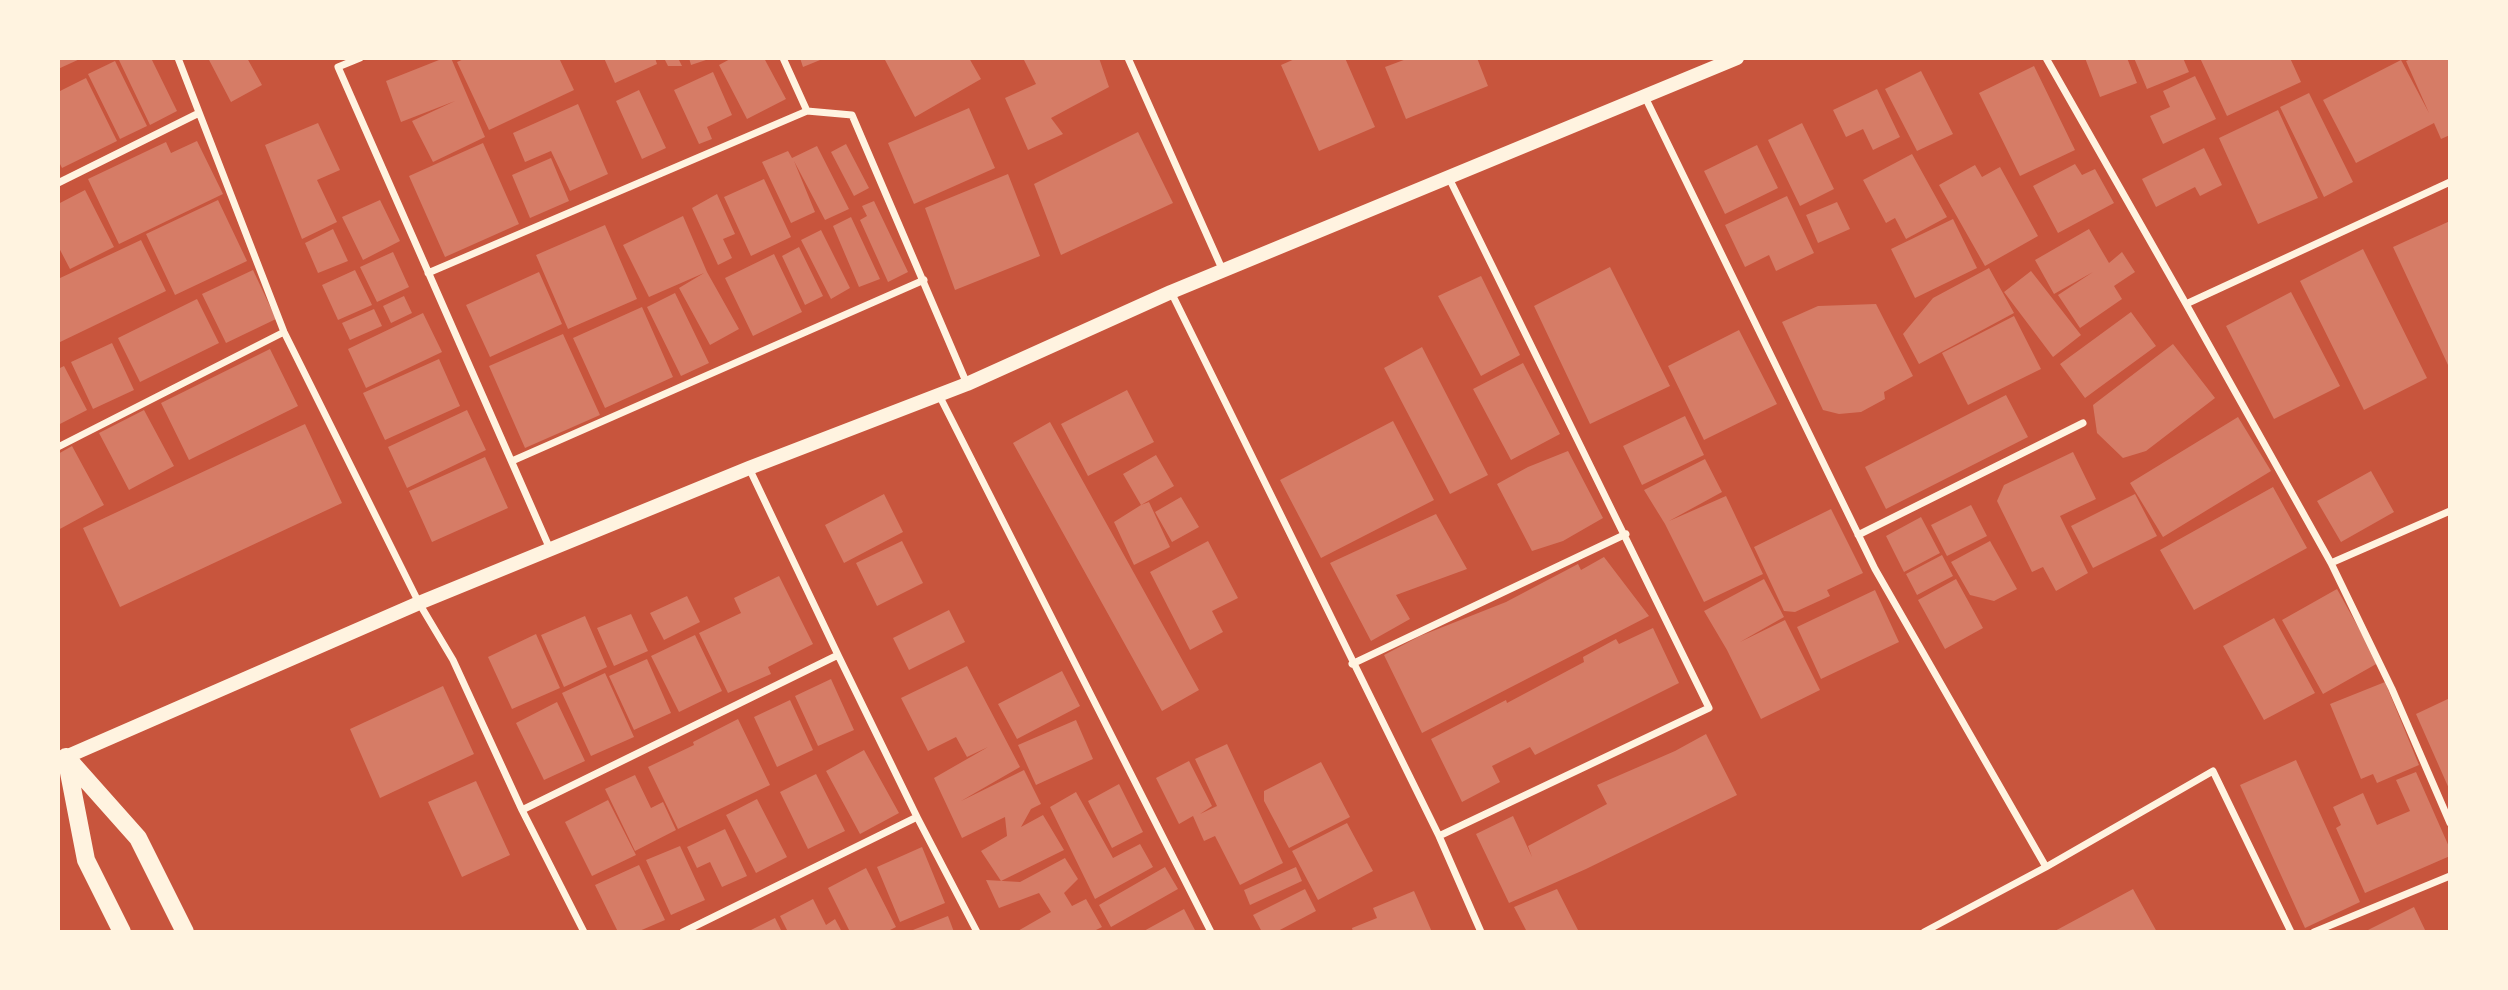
<!DOCTYPE html>
<style>
body{margin:0}
#map{position:relative;width:2508px;height:990px;overflow:hidden;background:#c8553d;font-family:"Nunito Sans",sans-serif}
canvas{display:block}
.frame{position:absolute;inset:0;border:60px solid #fff3e0;pointer-events:none}
</style>
<div id="map">
<canvas width="2508" height="990"></canvas>
<div class="frame"></div>
</div>
<script>
const c = document.querySelector('canvas').getContext('2d');
c.lineJoin = 'round';
function paint(path, color) { c.fillStyle = color; c.fill(path, 'evenodd'); }
const shape = rows => new Path2D(rows.map(r => 'M' + r).join(''));
function strokePath(path, color, width, dash) { c.strokeStyle = color; c.lineWidth = width; c.lineCap = dash ? 'butt' : 'round'; c.setLineDash(dash || []); c.stroke(path); }
paint(shape([
 [58,58,82,58,58,69],
 [123,58,151,58,177,111,150,125,119,60],
 [208,58,247,58,262,85,231,102],
 [444,58,451,58,485,137,433,162,412,121,455,101,401,122,386,81],
 [466,58,559,58,574,90,489,130,457,62],
 [604,58,655,58,657,64,615,83],
 [664,58,678,58,682,66,668,66],
 [689,58,712,58,691,65],
 [732,58,764,58,786,99,747,119,719,65],
 [800,58,825,58,803,67],
 [884,58,969,58,981,79,915,117],
 [1023,58,1099,58,1109,87,1051,118,1063,134,1028,150,1005,98,1036,84],
 [1297,58,1345,58,1375,127,1319,151,1281,65],
 [1409,58,1477,58,1488,86,1406,119,1385,67],
 [2085,58,2127,58,2137,83,2100,97],
 [2134,58,2183,58,2189,72,2147,89],
 [2200,58,2290,58,2301,82,2227,116],
 [2413,58,2450,58,2450,135,2441,139,2434,123,2356,163,2323,100,2401,60,2429,113,2406,61],
 [115,61,147,126,120,139,88,74],
 [2034,66,2075,150,2020,176,1979,93],
 [1921,71,1953,134,1917,151,1885,89],
 [713,72,732,115,707,127,712,139,699,144,674,90],
 [2195,76,2216,119,2163,144,2150,116,2170,107,2163,91],
 [86,78,117,141,62,168,58,160,58,92],
 [1877,89,1900,137,1873,150,1863,129,1846,137,1833,110],
 [639,90,666,148,642,159,616,101],
 [2309,93,2353,182,2324,197,2280,107],
 [578,104,608,174,570,191,551,151,525,162,513,133],
 [969,108,995,168,914,204,888,143],
 [2278,110,2318,198,2258,224,2219,138],
 [318,123,340,170,317,180,337,222,302,239,265,145],
 [1802,123,1834,189,1800,206,1768,140],
 [1138,132,1173,203,1061,255,1034,184],
 [197,141,223,194,119,244,88,179,166,142,171,153],
 [483,143,519,224,445,257,409,176],
 [846,144,869,188,854,196,831,152],
 [1757,145,1778,188,1725,214,1704,171],
 [817,146,849,209,825,220,794,161,815,212,791,223,762,162,788,151,792,158],
 [2204,148,2222,185,2200,196,2195,187,2156,207,2142,179],
 [1912,154,1947,217,1906,239,1895,218,1886,223,1863,180],
 [551,158,569,201,530,218,512,175],
 [2075,164,2082,175,2095,169,2114,203,2058,233,2033,186],
 [1975,165,1982,177,2000,167,2038,236,1985,266,1939,185],
 [1008,174,1040,256,955,290,925,208],
 [764,179,791,237,751,256,724,197],
 [85,190,114,247,70,269,58,246,58,204],
 [717,194,735,234,723,239,732,258,718,265,692,208],
 [1787,196,1814,253,1776,271,1769,255,1745,267,1725,225],
 [218,200,247,261,175,295,146,234],
 [380,200,400,241,363,260,342,217],
 [874,201,908,272,888,282,860,220,867,216,862,206],
 [1837,202,1850,229,1818,243,1806,215],
 [683,216,707,272,739,329,710,345,679,288,704,273,649,297,623,245],
 [851,217,880,279,859,287,833,226],
 [1953,219,1977,268,1915,298,1891,249],
 [2450,221,2450,364,2448,365,2393,247],
 [605,225,637,299,568,329,536,255],
 [333,229,348,261,318,273,305,243],
 [2089,229,2109,263,2122,252,2135,272,2114,286,2122,299,2080,328,2058,295,2093,272,2054,294,2035,260],
 [821,230,850,288,831,299,801,240],
 [141,240,166,291,58,343,58,279],
 [799,247,823,296,805,305,782,256],
 [2363,249,2427,378,2364,410,2300,281],
 [393,252,409,287,377,302,360,267],
 [774,254,802,312,753,336,725,278],
 [1610,267,1670,386,1590,424,1534,306],
 [1989,268,2014,313,1919,364,1903,334,1933,298],
 [253,270,276,319,226,343,202,294],
 [355,270,372,305,338,320,322,285],
 [2031,271,2081,335,2053,357,2004,292],
 [539,272,562,324,490,357,466,305],
 [1481,276,1520,355,1481,376,1438,296],
 [2291,292,2340,386,2274,419,2226,326],
 [675,293,709,363,681,376,647,307],
 [404,296,412,313,391,323,383,306],
 [197,299,219,343,140,382,118,338],
 [1876,304,1913,376,1884,392,1885,399,1861,412,1839,414,1823,410,1782,322,1818,306],
 [642,307,673,377,605,408,573,338],
 [374,309,382,326,350,340,342,323],
 [2131,312,2156,346,2085,398,2060,364],
 [423,313,442,352,366,388,348,349],
 [2014,316,2041,369,1968,405,1942,353],
 [1739,330,1777,404,1704,440,1668,366],
 [563,334,600,415,525,448,489,366],
 [112,343,134,390,93,409,71,362],
 [2173,344,2215,398,2146,451,2123,458,2097,433,2093,405],
 [1422,347,1488,475,1450,494,1384,368],
 [270,349,298,406,189,460,161,403],
 [439,359,460,406,385,440,363,393],
 [1523,363,1560,434,1511,460,1473,389],
 [64,366,87,410,58,425,58,369],
 [1127,390,1154,442,1088,476,1061,424],
 [2006,395,2028,437,1886,509,1865,467],
 [144,410,174,466,129,490,99,433],
 [467,410,486,450,407,488,388,447],
 [1685,416,1704,455,1642,485,1623,446],
 [2238,417,2271,471,2163,537,2130,483],
 [1393,421,1434,500,1321,558,1280,480],
 [1050,422,1199,690,1162,711,1013,443],
 [305,424,342,503,120,607,83,528],
 [72,446,104,505,58,530,58,454],
 [1568,451,1603,518,1563,541,1532,551,1497,484,1528,467],
 [2073,452,2096,499,2060,516,2088,573,2056,591,2043,567,2032,572,1997,501,2004,485],
 [1156,455,1174,486,1141,505,1149,502,1170,547,1134,565,1114,522,1141,505,1123,474],
 [485,457,508,508,432,542,409,491],
 [1705,459,1722,492,1669,521,1726,496,1763,574,1704,602,1665,524,1644,490],
 [2371,471,2394,512,2341,542,2317,501],
 [2273,487,2307,548,2194,610,2160,550],
 [884,494,903,532,844,563,825,525],
 [2135,494,2157,536,2093,568,2071,526],
 [1181,497,1199,527,1172,542,1155,512],
 [1971,505,1987,536,1947,556,1931,525],
 [1831,509,1863,573,1827,590,1830,596,1795,612,1784,611,1754,547],
 [1436,514,1467,569,1396,595,1410,619,1371,641,1330,563],
 [1921,517,1940,553,1904,572,1886,536],
 [902,541,923,583,877,606,856,563],
 [1208,541,1238,598,1212,611,1223,632,1190,650,1150,572],
 [1990,541,2017,589,1994,601,1970,595,1951,562],
 [1942,555,1953,576,1917,595,1906,574],
 [1604,557,1649,616,1422,733,1384,655,1420,636,1506,602,1578,564,1581,570],
 [779,576,813,644,768,667,771,674,728,693,699,633,741,613,734,598],
 [1764,579,1784,617,1740,642,1785,620,1820,690,1761,719,1727,650,1704,611],
 [1956,579,1983,628,1945,649,1918,600],
 [2337,589,2378,663,2323,694,2282,620],
 [1875,590,1899,642,1821,679,1797,627],
 [687,596,700,622,664,640,650,613],
 [949,610,965,642,909,670,893,638],
 [631,614,648,651,614,666,597,628],
 [585,616,607,667,564,687,541,635],
 [2274,618,2315,693,2264,720,2223,646],
 [1653,628,1679,683,1535,755,1530,747,1492,766,1500,782,1462,802,1431,739,1506,700,1507,703,1584,662,1583,657,1616,639,1619,644],
 [536,634,560,688,512,709,488,657],
 [695,635,722,691,679,712,651,656],
 [647,659,671,713,634,730,609,676],
 [967,666,1020,767,961,801,1024,770,1041,804,1031,809,1021,827,1043,815,1064,850,1001,881,981,851,1007,836,1005,817,962,838,934,778,988,747,967,757,956,737,928,751,901,698],
 [1062,671,1080,706,1017,739,998,704],
 [605,673,634,737,591,756,562,693],
 [831,679,854,730,818,746,795,696],
 [2385,682,2419,765,2377,783,2373,774,2361,779,2330,704],
 [443,686,474,754,380,798,350,729],
 [2450,698,2450,791,2416,714],
 [790,700,813,750,777,767,754,717],
 [557,702,585,761,544,780,516,723],
 [738,719,770,785,678,829,648,767,694,745,693,742],
 [1076,720,1093,759,1036,785,1018,745],
 [1706,734,1737,795,1586,869,1509,903,1476,834,1513,816,1532,857,1528,846,1607,804,1597,785,1675,751],
 [1227,744,1283,863,1240,885,1215,836,1204,841,1193,816,1179,824,1156,778,1189,761,1212,806,1200,814,1217,806,1195,759],
 [864,750,899,813,860,834,826,771],
 [2296,760,2360,902,2305,928,2240,785],
 [1321,762,1350,817,1289,848,1264,801,1264,791],
 [2416,772,2450,849,2450,856,2365,893,2336,828,2341,825,2333,807,2363,793,2377,825,2410,811,2396,780],
 [816,774,845,831,808,849,780,792],
 [635,775,651,808,663,802,676,830,635,851,605,789],
 [476,781,510,855,462,877,428,802],
 [1119,784,1143,832,1112,848,1088,801],
 [1076,792,1113,858,1140,844,1153,867,1095,899,1050,807],
 [757,799,787,857,756,873,726,815],
 [608,800,636,855,592,876,565,822],
 [1347,823,1373,871,1318,900,1292,851],
 [725,829,747,876,722,887,710,862,697,868,687,847],
 [680,846,705,900,671,915,646,860],
 [922,847,945,903,900,922,877,867],
 [1065,858,1078,879,1064,893,1072,906,1086,899,1102,927,1092,932,1016,932,1051,912,1039,893,999,908,986,880,1020,882],
 [639,865,665,920,637,932,618,932,595,885],
 [1165,867,1178,889,1111,927,1099,905],
 [1296,867,1302,881,1250,905,1244,890],
 [866,868,896,927,886,932,850,932,828,888],
 [1305,889,1316,911,1276,932,1262,932,1253,915],
 [1557,889,1579,932,1527,932,1514,907],
 [2133,889,2157,932,2053,932],
 [1414,891,1432,932,1353,932,1352,928,1377,918,1373,908],
 [813,899,826,925,835,919,842,932,788,932,780,916],
 [2414,907,2426,932,2364,932],
 [1184,909,1196,932,1142,932],
 [948,916,954,932,908,932],
 [775,918,782,932,747,932]
]), '#d67c66');
strokePath(shape([
 [178,58,284,332,419,603,453,660,522,810,584,932],
 [360,58,338,67,550,549],
 [783,58,807,111],
 [1128,58,1223,271],
 [2046,58,2186,304],
 [1645,97,1875,569,2046,867],
 [2450,182,2186,304,2331,563,2392,689,2450,823],
 [58,183,199,113],
 [428,273,807,111,852,115,967,384],
 [1171,292,1439,836,1481,932],
 [939,395,1211,932],
 [58,447,284,332],
 [512,461,924,280],
 [1858,535,2083,423],
 [2331,563,2450,511],
 [1352,664,1626,534],
 [522,810,838,655,749,468],
 [917,817,977,932],
 [1439,836,1709,708,1449,178],
 [683,932,917,817,838,655],
 [1924,932,2046,867,2213,771,2291,932],
 [2314,932,2450,876]
]), '#fff3e0', 7);
strokePath(shape([
 [59,760,419,603,749,468,967,384,1171,292,1737,58]
]), '#fff3e0', 14);
strokePath(shape([
 [66,757,138,838,185,932],
 [66,757,86,860,122,932]
]), '#fff3e0', 18);
</script>
